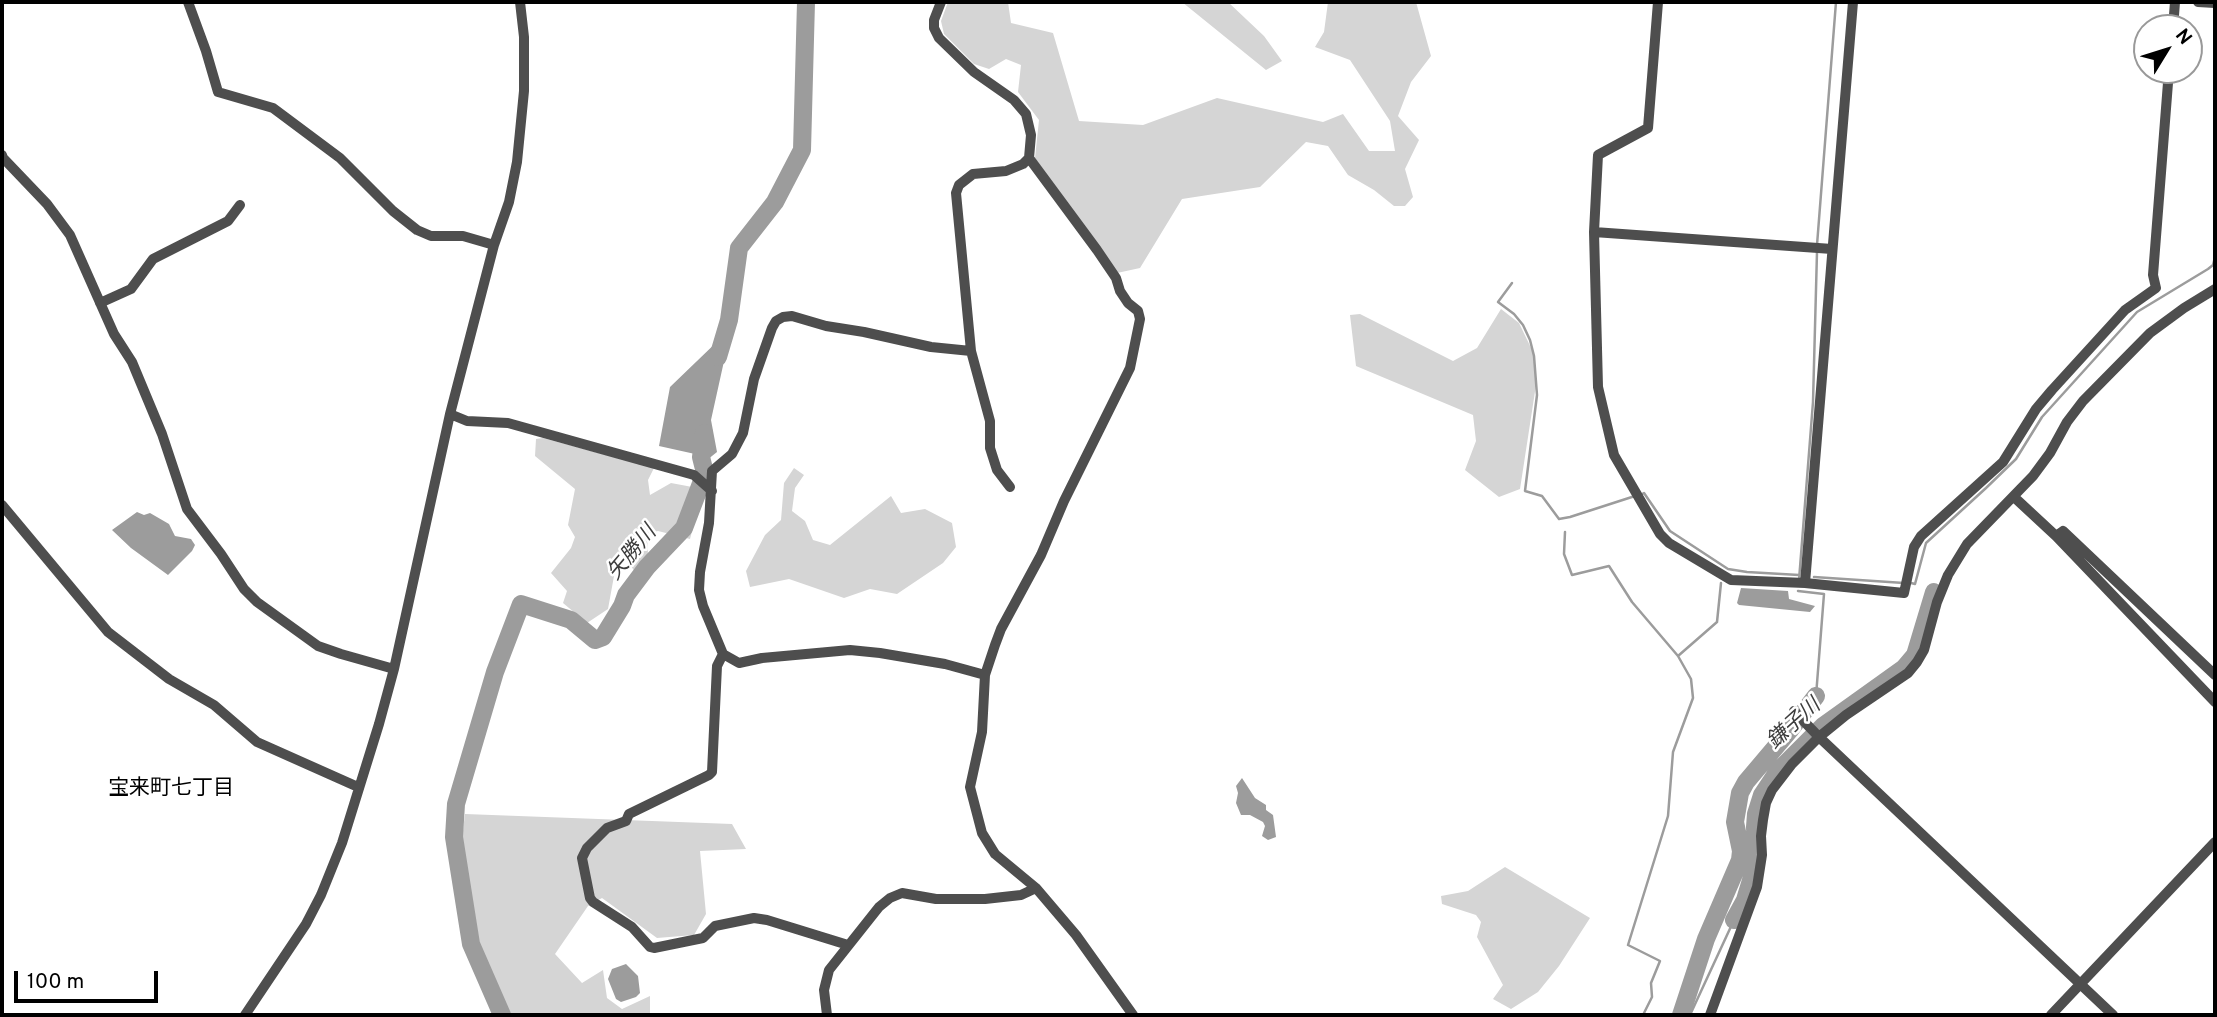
<!DOCTYPE html>
<meta charset="utf-8">
<style>
body{margin:0}
#map{position:relative;width:2217px;height:1017px;overflow:hidden;background:#fff;font-family:Overpass,sans-serif}
canvas{display:block}
.frame{position:absolute;inset:0;border:4px solid #000;pointer-events:none}
.north{position:absolute;left:2133px;top:14px;width:70px;height:70px;box-sizing:border-box;background:#fff;border:2px solid #999;border-radius:50%;rotate:52deg;font-size:19px;font-weight:700;line-height:28px;text-align:center;color:#000}
.north::after{content:'';display:block;margin:auto;width:24px;height:32px;background:#000;clip-path:polygon(50% 0,100% 100%,50% 72%,0 100%)}
.scale{position:absolute;left:14px;top:971px;width:144px;height:32px;box-sizing:border-box;border:4px solid #000;border-top:0;padding-left:9px;font-size:21px;line-height:24px;white-space:nowrap;color:#000;-webkit-text-stroke:5px #fff;paint-order:stroke}
</style>
<div id="map">
<canvas width="2217" height="1017"></canvas>
<div class="frame"></div>
<div class="north">N</div>
<div class="scale">100 m</div>
</div>
<script>
const c = document.querySelector('canvas').getContext('2d');
c.lineJoin = 'round';
function paint(path, color) { c.fillStyle = color; c.fill(path, 'evenodd'); }
const shape = rows => new Path2D(rows.map(r => 'M' + r).join(''));
function strokePath(path, color, width, dash) { c.strokeStyle = color; c.lineWidth = width; c.lineCap = dash ? 'butt' : 'round'; c.setLineDash(dash || []); c.stroke(path); }
function drawText(font, color, halo, rows, align = 'center') {
  c.font = font + ' Overpass,"Noto Sans JP",sans-serif'; c.lineWidth = 5; c.setLineDash([]); c.textBaseline = 'middle'; c.strokeStyle = halo; c.fillStyle = color; for (const [text, x, y, turn = 0] of rows) {
    c.save(); c.translate(x, y); c.rotate((+turn || 0) * Math.PI / 180); c.textAlign = isNaN(turn) ? turn : align; if (halo) c.strokeText(text, 0, 0); c.fillText(text, 0, 0); c.restore();
  }
}
paint(shape([
 [948,2,1008,2,1011,23,1053,33,1079,121,1143,125,1217,98,1323,122,1343,114,1369,151,1395,151,1390,121,1350,60,1315,47,1324,32,1328,2,1416,2,1431,56,1411,82,1398,116,1419,140,1405,169,1413,197,1405,206,1394,206,1374,190,1348,175,1328,146,1306,142,1260,187,1182,199,1140,268,1117,273,1035,158,1039,120,1018,92,1021,65,1006,59,989,69,974,64,944,34,941,21],
 [1182,2,1228,2,1264,36,1282,61,1266,70],
 [1501,309,1519,323,1533,352,1536,385,1520,489,1499,497,1465,470,1476,441,1473,415,1356,366,1350,315,1360,314,1453,361,1477,348],
 [543,438,654,468,648,480,650,495,671,483,703,489,690,539,658,531,647,534,648,555,635,572,627,560,616,565,608,609,587,623,563,603,567,591,551,573,571,548,575,537,568,525,575,489,535,456,536,439],
 [794,468,804,475,795,488,792,511,805,521,813,540,830,545,891,496,901,513,925,509,952,523,956,547,943,563,897,594,870,589,844,598,789,579,750,587,746,571,765,535,781,520,784,483],
 [465,814,732,824,746,849,700,851,706,914,694,935,657,938,602,898,588,906,555,954,582,983,603,970,607,998,622,1009,650,996,650,1015,508,1015,476,940,461,847],
 [1505,867,1590,918,1559,966,1538,992,1511,1009,1493,999,1503,985,1477,937,1481,922,1476,915,1442,904,1441,896,1468,891]
]), '#d5d5d5');
paint(shape([
 [730,334,711,420,717,452,707,460,695,454,659,446,670,387,724,335],
 [137,512,144,515,150,513,169,524,175,536,191,539,195,545,192,551,168,575,131,548,112,530],
 [1741,588,1788,591,1789,599,1815,606,1810,612,1739,605,1737,603],
 [1242,778,1255,798,1266,805,1266,810,1273,815,1276,837,1268,840,1262,836,1265,826,1263,822,1250,815,1241,815,1236,803,1238,793,1236,786],
 [626,964,638,976,640,993,636,997,621,1002,616,999,608,979,612,969]
]), '#9c9c9c');
strokePath(shape([
 [1817,245,1836,2],
 [1512,283,1498,302,1514,314,1523,325,1530,340,1534,356,1537,395,1525,491,1542,496,1559,519,1570,517,1635,496],
 [1642,494,1644,493,1670,531,1728,569,1747,572,1799,575],
 [1565,532,1564,554,1572,575,1609,566,1632,602,1678,656],
 [1814,577,1904,583],
 [1799,580,1813,402,1817,252],
 [1911,583,1915,584,1926,543,1986,488,2016,459,2042,417,2137,312,2208,269,2213,265,2215,257],
 [1798,591,1824,594,1816,696],
 [1643,1015,1652,997,1651,983,1660,961,1628,945,1668,816,1673,752,1693,698,1691,679,1678,656,1717,622,1721,583],
 [1690,1015,1734,920]
]), '#9c9c9c', 2.5);
strokePath(shape([
 [718,357,729,320,739,248,775,202,802,150,806,2],
 [1734,920,1745,900,1756,864,1755,827,1756,814,1762,795,1778,771,1823,726,1904,668,1915,655,1934,592],
 [502,1015,471,944,454,837,456,804,495,672,521,604,571,620,595,640,603,637,622,606,626,595,647,567,684,528,705,473,701,457,704,433],
 [1681,1015,1706,939,1740,860,1741,851,1735,822,1740,793,1746,782,1790,730,1816,696]
]), '#9c9c9c', 18);
strokePath(shape([
 [188,2,206,51,218,92,273,108,340,158,393,211,417,230,431,236,463,236,494,245],
 [941,2,934,20,934,28,939,38,974,72,1014,100,1026,114,1031,135,1029,158,1097,250,1116,278,1120,291,1128,303,1138,311,1140,319,1130,368,1064,501,1041,555,1001,629,995,645,985,675,982,732,970,787,982,833,995,854,1036,888,1076,935,1133,1015],
 [1658,2,1648,128,1598,155,1594,232,1598,387,1614,455,1660,534,1669,543,1731,580,1805,583,1904,593,1914,547,1921,536,2003,462,2036,409,2052,390,2125,310,2156,288,2153,275,2169,70],
 [2198,2,2215,3],
 [2173,28,2175,2],
 [2,155,3,158,47,204,70,235,114,334,132,362,162,434,187,509,221,554,244,589,257,602,318,646,341,654,394,669],
 [1594,232,1832,249],
 [100,303,131,289,153,259,228,221,240,205],
 [971,351,931,347,864,332,826,326,792,316,783,317,776,321,772,328,754,379,743,433,732,454,712,471,709,523,700,572,699,590,703,606,723,654,739,663,762,658,850,650,880,653,945,664,985,675],
 [450,414,467,421,508,423,694,475,712,491],
 [1010,487,997,470,990,448,990,421,971,351,956,193,959,185,973,174,1006,171,1023,164,1029,158],
 [2014,497,2056,536,2215,702],
 [2,505,108,632,169,679,214,705,257,742,358,787],
 [2056,536,2063,531,2215,675],
 [1805,583,1853,2],
 [723,654,717,666,712,772,709,775,629,814,626,821,607,828,587,848,582,858,590,898,593,902,632,927,650,947,654,948,703,938,715,926,754,918,767,920,848,945],
 [1794,711,1819,737,2113,1015],
 [245,1015,306,924,321,895,342,843,379,724,394,669,450,414,494,245,509,202,517,162,524,91,524,37,520,2],
 [827,1015,824,990,829,970,879,907,890,898,902,893,936,899,985,899,1021,895,1036,888],
 [1710,1015,1757,887,1762,855,1761,836,1763,820,1766,803,1772,790,1792,764,1819,737,1846,715,1908,673,1917,662,1924,650,1937,602,1948,575,1967,544,2033,476,2050,453,2067,422,2083,401,2150,333,2184,308,2215,289],
 [2051,1015,2215,842]
]), '#4e4e4e', 10);
drawText('italic 21px', '#3d3d3d', '#fff', [
 ["矢勝川",633,554,-50],
 ["鎌子川",1795,725,-42]
]);
drawText('21px', '#000', '#fff', [
 ["宝来町七丁目",171,790]
]);
</script>
